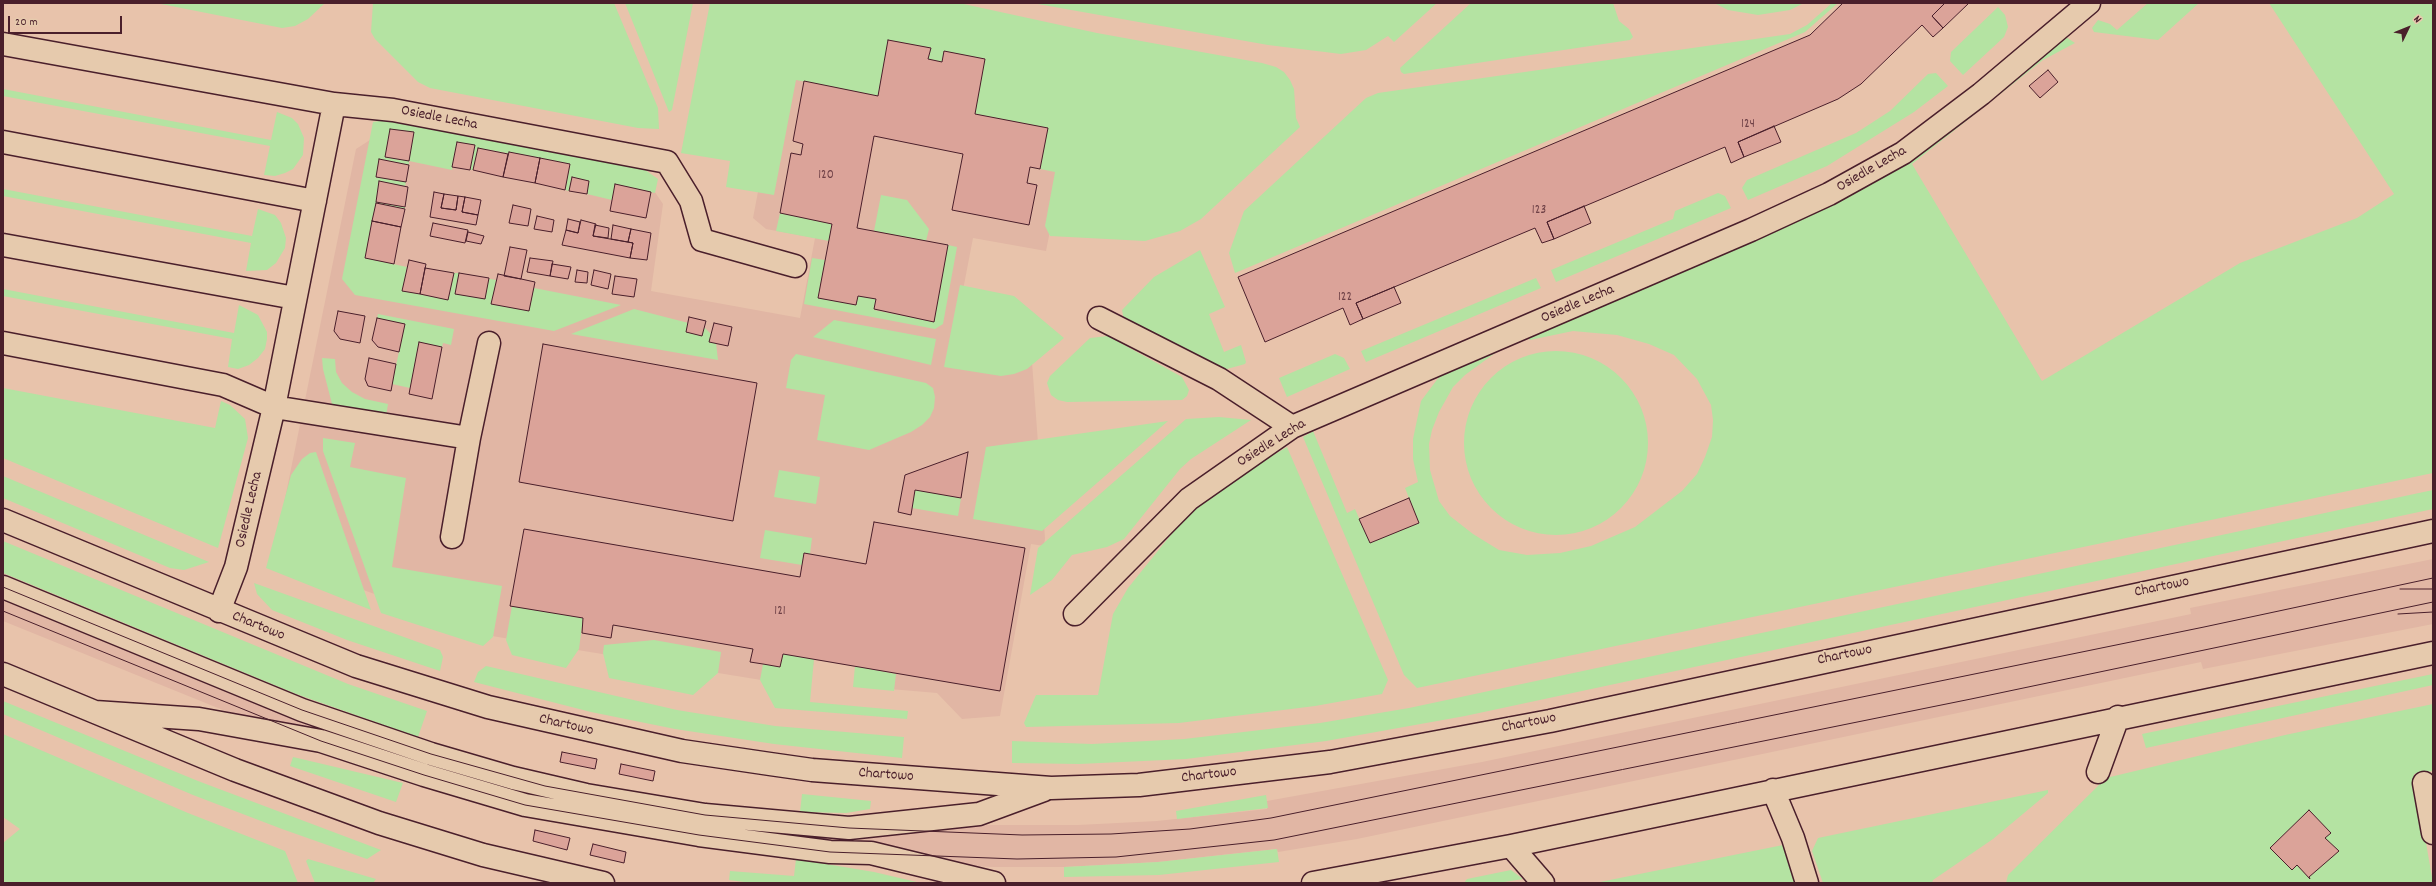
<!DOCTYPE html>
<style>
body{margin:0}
#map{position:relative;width:2436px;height:886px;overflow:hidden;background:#e8c3ab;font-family:Dekko,sans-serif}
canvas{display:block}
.frame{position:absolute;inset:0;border:4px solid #4a1f2b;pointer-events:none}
.north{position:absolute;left:2388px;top:8px;width:40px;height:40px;-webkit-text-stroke:3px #e6caad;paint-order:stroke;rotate:47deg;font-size:11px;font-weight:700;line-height:16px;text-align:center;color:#4a1f2b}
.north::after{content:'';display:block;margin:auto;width:14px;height:18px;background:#4a1f2b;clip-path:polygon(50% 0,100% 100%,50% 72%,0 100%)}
.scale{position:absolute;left:8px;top:16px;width:114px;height:18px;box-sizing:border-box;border:2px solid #4a1f2b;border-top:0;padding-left:5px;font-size:12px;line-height:14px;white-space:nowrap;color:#4a1f2b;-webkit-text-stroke:3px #e6caad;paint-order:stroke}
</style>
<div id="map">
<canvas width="2436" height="886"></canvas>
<div class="frame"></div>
<div class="north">N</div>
<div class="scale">20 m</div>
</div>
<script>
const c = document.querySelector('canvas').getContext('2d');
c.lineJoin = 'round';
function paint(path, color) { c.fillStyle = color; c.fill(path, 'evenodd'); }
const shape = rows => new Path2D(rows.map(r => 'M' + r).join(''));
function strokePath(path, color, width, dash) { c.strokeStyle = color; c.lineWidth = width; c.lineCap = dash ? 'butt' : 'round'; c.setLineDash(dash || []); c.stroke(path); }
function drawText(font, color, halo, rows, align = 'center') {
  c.font = font + ' Dekko,sans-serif'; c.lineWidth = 4; c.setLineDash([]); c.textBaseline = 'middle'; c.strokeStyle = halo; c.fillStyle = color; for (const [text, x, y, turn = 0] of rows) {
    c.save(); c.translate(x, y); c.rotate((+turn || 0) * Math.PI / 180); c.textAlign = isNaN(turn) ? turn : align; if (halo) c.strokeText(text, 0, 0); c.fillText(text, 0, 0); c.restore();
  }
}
paint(shape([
 [794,3,1089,32,1046,251,973,238,952,347,1032,362,1045,538,1044,546,1031,544,1000,716,962,719,937,693,855,686,857,667,814,660,810,688,492,636,299,567,279,528,356,149,390,127,646,179,663,204,651,291,800,318,815,238,766,229,753,218],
 [2433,559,2433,624,2203,669,2201,662,1357,839,1278,852,1276,849,1158,862,1064,867,994,867,835,861,404,779,344,759,3,621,3,573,296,694,472,758,556,779,674,801,799,816,978,825,1078,825,1157,821,1267,809,1267,801,1482,762,2191,614,2190,608]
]), '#e1b6a4');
paint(shape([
 [156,3,325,3,308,19,295,26,282,28],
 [373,3,614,3,658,108,659,129,638,128,430,88,418,82,375,39,371,32],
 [625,3,693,3,672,110,669,112],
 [710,3,959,3,1097,33,1262,63,1276,67,1284,72,1290,80,1294,89,1296,118,1300,127,1201,219,1180,231,1145,241,1050,236,1045,226,1055,172,1040,169,1048,128,975,114,985,59,944,51,942,62,928,59,931,48,889,40,878,96,796,80,774,195,726,187,730,161,681,153],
 [1032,3,1437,3,1394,42,1388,36,1366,50,1341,54,1268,45],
 [1471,3,1613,3,1619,21,1629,29,1633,37,1630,40,1404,74,1401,72,1400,68],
 [1714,3,1804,3,1790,10,1758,15,1728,10],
 [1832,3,1838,3,1805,32,1235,273,1229,253,1244,211,1366,98,1378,93,1790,34,1807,25],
 [2148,3,2199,3,2158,40,2094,32,2092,28,2098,20,2110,24,2117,30],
 [2269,3,2433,3,2433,473,1417,688,1404,675,1303,437,1313,431,1347,513,1355,509,1370,543,1419,523,1405,488,1418,482,1413,459,1413,439,1421,401,1442,373,1502,348,1465,375,1453,387,1439,412,1432,430,1429,444,1430,470,1439,501,1450,516,1473,534,1499,550,1527,555,1560,553,1591,546,1635,527,1682,491,1697,474,1705,457,1712,437,1713,420,1711,405,1697,379,1674,355,1649,344,1617,335,1573,331,1530,340,1526,337,1823,206,2063,35,2075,43,2043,60,1912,164,2042,381,2240,263,2357,218,2394,194],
 [1998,7,2005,15,2008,27,2004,37,1963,75,1950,61,1951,52],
 [1936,73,1948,86,1914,112,1827,166,1748,200,1742,188,1747,180,1856,133,1890,111,1928,74],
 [3,89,271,140,277,112,292,118,298,124,304,138,303,155,293,169,285,173,275,176,264,175,270,146,3,96],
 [386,120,641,167,658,179,655,193,615,184,612,200,587,194,589,181,572,177,569,191,565,190,570,164,478,148,473,170,470,170,475,145,457,142,452,170,409,161,409,165,379,159,376,177,406,182,405,186,379,182,376,202,405,207,405,209,376,203,365,258,407,267,403,291,448,300,454,273,459,273,496,280,492,304,529,311,534,288,621,305,554,331,355,295,342,279,373,122],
 [3,189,252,236,258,209,275,215,281,223,286,238,285,248,276,263,267,270,246,271,251,243,3,196],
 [1718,193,1725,196,1731,208,1556,282,1551,270,1673,219,1675,211],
 [881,195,907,200,929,229,926,241,874,231],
 [780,213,832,224,829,241,776,231],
 [948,245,957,247,943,324,935,329,804,304,812,258,825,260,818,298,856,305,858,296,876,299,874,310,934,322],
 [1200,250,1225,307,1209,314,1224,352,1241,345,1246,362,1245,364,1227,369,1218,367,1124,320,1122,310,1154,277],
 [1536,278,1541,288,1366,362,1361,351],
 [960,285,1014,296,1064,338,1027,369,1014,374,1001,376,944,367],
 [3,289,234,333,239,305,258,315,267,332,267,339,265,349,258,358,249,365,238,369,228,367,232,339,3,296],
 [634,309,704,327,711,334,716,343,718,360,571,334],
 [378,314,454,329,451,345,443,343,442,347,419,342,410,388,392,384,405,324,377,318],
 [834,320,936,339,931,365,813,337],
 [1108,336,1182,377,1189,390,1187,396,1182,400,1067,402,1058,400,1051,395,1047,383,1050,376,1090,338],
 '1464 443a92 92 0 1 1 184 0a92 92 0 1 1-184 0Z',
 [796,354,926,383,933,388,935,397,934,408,930,417,922,425,911,432,869,450,817,440,825,395,786,388,791,360],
 [1335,354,1344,358,1350,369,1287,397,1279,378],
 [322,358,335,359,336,372,342,383,352,392,365,399,388,404,386,416,332,404,323,369],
 [3,388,215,428,221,401,230,405,245,419,248,438,218,548,3,458],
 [1219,417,1251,420,1191,459,1180,469,1124,539,1107,547,1072,555,1052,580,1030,595,1038,548,1186,419],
 [1168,421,1042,531,973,519,986,447],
 [323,438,355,443,350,467,406,478,392,567,502,586,493,637,483,646,381,613,323,451],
 [1287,447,1388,680,1382,694,1315,706,1179,723,1026,727,1024,723,1036,695,1098,695,1113,614,1128,588,1190,511,1224,484],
 [316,452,371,610,266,568,291,475,302,459,310,453],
 [779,470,820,477,816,504,774,497],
 [3,476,209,562,184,570,170,568,3,498],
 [915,490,961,498,958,516,912,508],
 [2433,490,2433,509,1465,716,1326,741,1186,759,1079,764,1012,763,1012,741,1092,744,1184,739,1320,723,1409,708],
 [765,530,812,538,810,554,804,553,802,565,760,558],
 [3,541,348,684,427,711,418,737,296,694,3,573],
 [254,583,440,650,443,657,440,671,347,640,272,610,257,594],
 [512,606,583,618,579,649,566,668,512,655,506,640],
 [654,640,721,652,718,673,693,695,609,678,603,653,604,645],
 [783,654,814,659,810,702,908,711,907,719,775,708,760,680,763,664,780,667],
 [486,666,677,710,775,726,904,737,902,758,774,744,675,729,591,712,474,682,478,672],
 [855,666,896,674,894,691,853,687],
 [2433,674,2433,685,2146,748,2142,734],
 [3,701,198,781,381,850,367,859,282,829,193,795,3,714],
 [2433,704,2433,771,2414,774,2433,883,2006,883,2008,875,2106,778,2285,735],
 [3,734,188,813,285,851,298,883,3,883,3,843,20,829,3,817],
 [293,757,403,783,396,802,290,766],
 [2048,790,2048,793,1993,839,1933,880,1932,883,1823,883,1812,851,1818,838],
 [802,794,871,801,870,809,846,813,800,812],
 [1266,795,1268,808,1177,819,1176,811],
 [1783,845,1794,856,1802,883,1595,883],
 [1277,849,1279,862,1159,875,1064,877,1064,867,1158,862],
 [308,859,376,879,373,883,315,883,306,861],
 [796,859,874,872,921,883,752,883,729,880,730,871,794,876],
 [1511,870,1523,879,1498,883,1464,883,1467,879]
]), '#b4e3a2');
const building = shape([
 [1843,3,1945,3,1932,16,1943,28,1933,37,1922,25,1861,84,1838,99,1738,142,1744,157,1731,163,1725,147,1547,222,1554,239,1542,243,1535,228,1356,303,1363,319,1350,325,1343,308,1265,342,1238,277,1810,35,1843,3],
 [1945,3,1969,3,1943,28,1932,16,1945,3],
 [888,40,931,48,928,59,942,62,944,51,985,59,975,114,1048,128,1040,169,1030,167,1027,183,1037,185,1029,225,952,210,963,154,874,136,857,228,948,245,934,322,874,309,876,299,858,296,856,305,818,298,832,224,780,213,791,153,801,155,802,149,803,144,793,141,804,81,878,96,888,40],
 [2048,70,2058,82,2040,98,2029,86,2048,70],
 [1774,126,1781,142,1744,157,1738,142,1774,126],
 [390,129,414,132,409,161,385,157,390,129],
 [457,142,475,145,470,170,452,167,457,142],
 [478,148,508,154,503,177,473,170,478,148],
 [509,152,540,158,535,183,503,177,509,152],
 [540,158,570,164,565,190,535,183,540,158],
 [379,159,409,165,406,182,376,177,379,159],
 [572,177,589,181,587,194,569,191,572,177],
 [379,181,408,187,405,207,376,202,379,181],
 [615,184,651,192,646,218,610,211,615,184],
 [434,192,444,194,441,208,456,210,458,196,465,197,462,212,478,215,476,225,430,217,434,192],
 [444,194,458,196,456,210,441,208,444,194],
 [465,197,481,200,478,215,462,212,465,197],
 [376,203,405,209,401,227,372,221,376,203],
 [513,205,531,209,528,226,509,223,513,205],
 [1584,206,1591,223,1554,239,1547,222,1584,206],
 [537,216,554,220,552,232,534,229,537,216],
 [568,219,580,222,578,233,566,230,568,219],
 [581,220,596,224,593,236,633,243,630,258,562,245,566,230,578,233,581,220],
 [372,221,401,227,394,264,365,258,372,221],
 [433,223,468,230,465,243,430,236,433,223],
 [595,225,609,228,608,238,593,236,595,225],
 [613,225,631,229,628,242,611,239,613,225],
 [631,229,651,233,647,260,630,258,633,243,628,242,631,229],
 [468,232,484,236,481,244,466,241,468,232],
 [510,247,527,250,521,279,504,276,510,247],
 [530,258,553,261,550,276,527,272,530,258],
 [409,260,426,264,420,294,402,291,409,260],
 [552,264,571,267,568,279,550,276,552,264],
 [425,268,454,273,448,300,420,294,425,268],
 [577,270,588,272,587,283,575,282,577,270],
 [594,270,611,274,608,289,591,285,594,270],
 [459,273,489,278,485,299,455,294,459,273],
 [498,274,535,282,529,311,491,304,498,274],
 [615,276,637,279,634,297,612,294,615,276],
 [1394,287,1401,303,1363,319,1356,303,1394,287],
 [338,311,365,316,360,343,340,339,334,331,338,311],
 [689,317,706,321,702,336,686,332,689,317],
 [377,318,405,324,399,352,378,347,372,340,377,318],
 [714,323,732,327,728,346,709,342,714,323],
 [419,342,442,347,432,399,409,394,419,342],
 [543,344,757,383,733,521,519,482,543,344],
 [369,358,396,364,391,391,368,386,365,379,369,358],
 [968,452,961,498,915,490,911,515,898,512,905,475,968,452],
 [1409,498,1419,523,1370,543,1359,519,1409,498],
 [874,522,1025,548,1000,691,783,654,780,667,763,664,750,662,753,649,613,625,611,638,582,633,583,618,510,606,524,529,800,577,804,553,866,564,874,522],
 [562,752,597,759,595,769,560,762,562,752],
 [621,764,655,771,653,781,619,774,621,764],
 [2309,810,2331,833,2325,838,2339,851,2309,877,2310,879,2297,865,2292,870,2270,848,2309,810],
 [535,830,570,838,567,850,533,841,535,830],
 [593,844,626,852,624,863,590,855,593,844]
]);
paint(building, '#dba399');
strokePath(building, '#4a1f2b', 1);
const minor = shape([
 [3,44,334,104],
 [3,142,315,201],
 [3,245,295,298],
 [1099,318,1219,379,1292,427],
 [3,343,223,385,274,407,334,104,393,110,667,162,691,201,702,240,795,266],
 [3,520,356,666,488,707,682,751,770,764,812,770,1051,788,1139,785,1330,762,1550,721,2433,531],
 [452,537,469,438],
 [3,587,302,710,431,754,513,778,586,795,705,815,849,828,979,814,1044,790],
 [219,611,236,567,274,407,469,438,489,343],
 [1075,614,1189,499,1292,427,1751,230,1829,194,1903,153,1981,94,2089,3],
 [3,674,235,770,379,823,483,855,603,883],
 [95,712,199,719,321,741,424,775,525,805,699,835,830,852,871,853,994,883],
 [2098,772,2118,717],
 [2424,783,2433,833],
 [1773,790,1793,838,1807,883],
 [1511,846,1543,883],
 [1313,883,1511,846,2433,653]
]);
strokePath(minor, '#4a1f2b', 25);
strokePath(minor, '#e6caad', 22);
strokePath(shape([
 [3,587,302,710,431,754,545,786,705,815,849,828,1022,835,1111,834,1190,829,1271,818,2204,627,2433,578],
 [2400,589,2433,589],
 [3,611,321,741,424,775,525,805,699,835,830,852,1017,859,1116,857,1274,840,1971,699,2433,602],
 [2398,614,2433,612]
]), '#4a1f2b', 1);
drawText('13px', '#6e4046', null, [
 ["124",1748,125],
 ["120",826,176],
 ["123",1539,211],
 ["122",1345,298],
 ["121",780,612]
]);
drawText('15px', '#4a1f2b', '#e6caad', [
 ["Osiedle Lecha",439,119,11],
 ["Osiedle Lecha",1872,170,-30],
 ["Osiedle Lecha",1578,305,-23],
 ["Osiedle Lecha",1272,444,-32],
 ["Osiedle Lecha",250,510,-77],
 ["Chartowo",2162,588,-12],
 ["Chartowo",258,627,22],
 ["Chartowo",1845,656,-12],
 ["Chartowo",1529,724,-11],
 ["Chartowo",566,726,13],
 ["Chartowo",886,776,4],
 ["Chartowo",1209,776,-7]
]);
</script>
